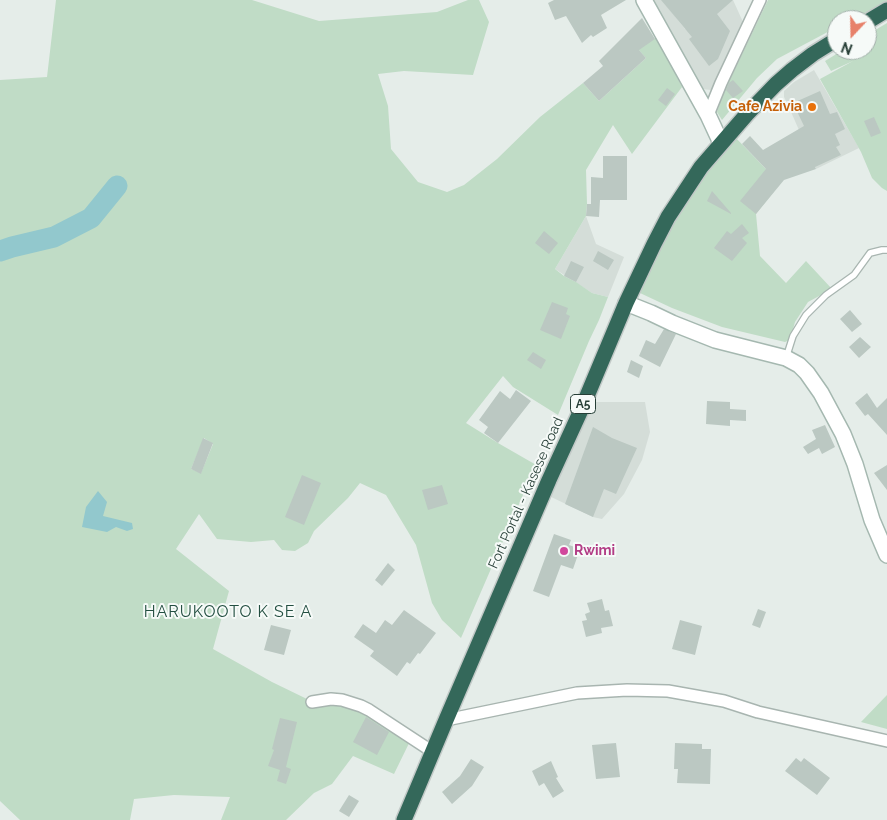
<!DOCTYPE html>
<style>
body{margin:0}
#map{position:relative;width:887px;height:820px;overflow:hidden;background:#e5ede9;font-family:Raleway,sans-serif}
canvas{display:block}
.north{position:absolute;left:827px;top:10px;width:50px;height:50px;box-sizing:border-box;background:#f6faf8;border:1px solid #a3afaa;border-radius:50%;rotate:201deg;font-size:14px;font-weight:700;line-height:20px;text-align:center;color:#263e36}
.north::after{content:'';display:block;margin:auto;width:18px;height:22px;background:#e7816a;clip-path:polygon(50% 0,100% 100%,50% 72%,0 100%)}
</style>
<div id="map">
<canvas width="887" height="820"></canvas>
<div class="north">N</div>
</div>
<script>
const c = document.querySelector('canvas').getContext('2d');
c.lineJoin = 'round';
function paint(path, color) { c.fillStyle = color; c.fill(path, 'evenodd'); }
const shape = rows => new Path2D(rows.map(r => 'M' + r).join(''));
function strokePath(path, color, width, dash) { c.strokeStyle = color; c.lineWidth = width; c.lineCap = dash ? 'butt' : 'round'; c.setLineDash(dash || []); c.stroke(path); }
function drawText(font, color, halo, rows, align = 'center') {
  c.font = font + ' Raleway,sans-serif'; c.lineWidth = 4; c.setLineDash([]); c.textBaseline = 'middle'; c.strokeStyle = halo; c.fillStyle = color; for (const [text, x, y, turn = 0] of rows) {
    c.save(); c.translate(x, y); c.rotate((+turn || 0) * Math.PI / 180); c.textAlign = isNaN(turn) ? turn : align; if (halo) c.strokeText(text, 0, 0); c.fillText(text, 0, 0); c.restore();
  }
}
paint(shape([
 [653,0,663,0,663,1,685,29,697,19,733,0,743,22,711,90,702,89],
 [814,70,859,148,816,169,788,105,784,97,784,91,794,82],
 [586,216,596,244,624,257,608,297,592,293,555,269],
 [587,402,645,402,650,432,642,460,624,494,602,519,593,517,547,495]
]), '#d4ddd8');
paint(shape([
 [56,0,252,0,319,21,437,12,468,0,479,0,489,22,473,75,404,71,378,74,388,106,391,149,418,182,447,192,464,185,497,159,540,117,583,83,599,101,646,58,629,39,651,41,657,37,682,87,632,154,613,125,586,170,587,204,586,216,555,269,564,276,576,282,592,293,608,297,599,320,589,341,558,415,513,387,503,376,466,423,498,443,538,466,526,488,461,638,442,620,432,603,416,545,386,495,360,483,348,498,314,531,308,543,295,551,282,550,274,540,251,542,217,539,199,514,176,549,229,591,213,649,272,682,307,699,321,695,350,696,380,711,413,735,394,774,353,756,332,784,314,793,286,820,221,820,230,797,174,795,134,799,130,820,20,820,0,801,0,80,47,77],
 [204,438,213,444,201,473,191,469],
 [768,0,887,0,887,2,851,20,837,20,837,27,777,59,757,78,722,120,717,112,722,96],
 [887,23,887,191,882,188,872,178,861,152,820,79,853,61,831,71,825,61,843,50,867,50,867,35],
 [733,135,765,168,782,181,756,214,760,256,786,283,806,261,832,289,808,302,795,322,790,340,785,342,722,327,672,308,640,293,663,237,683,200],
 [887,695,887,729,861,722]
]), '#c0dcc6');
paint(shape([
 [98,491,107,502,103,516,132,523,133,529,127,531,116,527,107,532,82,527,86,507]
]), '#92c8cd');
strokePath(shape([
 [0,251,12,247,54,237,91,218,117,186]
]), '#92c8cd', 21);
paint(shape([
 [554,0,626,0,601,15,607,28,593,37,591,35,582,43,566,16,555,20,548,3],
 [661,0,733,0,717,14,730,31,718,59,709,66,689,39,692,37],
 [642,18,655,39,639,50,646,58,599,101,583,83,603,66,599,61],
 [733,80,743,91,733,98,726,90,729,83],
 [667,88,675,94,666,106,658,100],
 [820,91,830,114,837,112,845,129,835,134,840,145,836,147,841,155,815,167,816,169,784,180,756,214,740,201,766,169,742,144,750,136,763,150,804,126,793,103],
 [874,117,881,133,871,137,864,121],
 [603,156,627,156,627,200,600,200,599,217,586,216,587,204,591,204,591,177,603,178],
 [712,191,731,213,731,214,707,201],
 [742,224,749,233,742,238,747,243,732,261,714,248,727,231,731,234],
 [544,231,558,243,549,254,535,243],
 [598,251,614,260,608,270,593,261],
 [571,261,584,267,576,282,564,276],
 [552,302,568,308,566,314,570,316,561,339,540,330],
 [850,310,862,324,852,332,840,319],
 [664,329,676,334,660,367,639,356,646,340,655,344],
 [860,337,871,347,859,358,849,347],
 [533,352,546,360,541,369,527,360],
 [631,360,643,366,639,378,627,372],
 [516,390,531,401,498,443,484,433,488,427,479,420,500,391,510,399],
 [867,393,877,408,887,398,887,435,868,414,865,416,855,403],
 [707,401,730,402,730,409,746,410,746,421,730,420,730,426,706,424],
 [825,425,835,447,822,454,819,448,808,454,803,447,816,439,812,430],
 [593,427,612,438,637,448,616,494,604,489,593,517,565,504],
 [203,438,213,443,201,474,191,469],
 [887,465,887,490,874,473],
 [302,475,321,483,304,525,285,517],
 [442,485,448,504,428,510,422,490],
 [554,534,571,540,569,545,580,549,573,569,561,565,549,597,533,591],
 [388,563,395,570,382,586,375,580],
 [602,599,605,611,609,610,613,626,601,628,602,633,586,637,582,621,587,620,585,614,590,612,587,603],
 [758,609,766,612,760,628,752,625],
 [404,610,436,633,420,654,418,653,410,664,407,662,397,676,370,656,374,651,354,637,363,624,376,633,385,620,392,625],
 [680,620,702,626,695,655,672,649],
 [271,625,291,630,284,655,264,650],
 [366,717,389,732,377,755,353,742],
 [280,718,297,722,286,767,291,769,286,784,277,781,280,770,268,766,274,750,272,749],
 [616,743,620,777,596,779,592,745],
 [675,743,702,744,702,749,711,749,710,784,677,783,678,769,674,769],
 [796,758,801,762,804,758,830,778,817,795,785,771],
 [471,759,484,767,472,786,452,804,442,792,460,776],
 [551,761,558,777,556,778,564,791,553,798,544,783,539,786,532,771],
 [349,795,359,801,349,817,339,811]
]), '#bbc8c2');
const lane = shape([
 [786,358,793,336,806,315,826,295,854,275,870,253,882,250,887,250]
]);
const street = shape([
 [708,115,721,83,760,0],
 [312,702,331,699,342,700,361,706,369,710,433,752],
 [446,720,577,693,627,690,668,691,724,701,758,712,887,741]
]);
const secondary = shape([
 [644,0,708,115,721,143],
 [626,303,651,313,672,323,715,340,786,358,799,365,807,373,821,393,843,434,855,464,872,520,887,555]
]);
const highway = shape([
 [867,22,887,10],
 [404,820,446,720,549,480,582,408,626,303,654,244,668,217,701,167,747,114,776,84,792,70,813,54,837,39]
]);
strokePath(lane, '#a8b5b0', 8);
strokePath(street, '#a8b5b0', 14);
strokePath(secondary, '#a5b8b0', 18);
strokePath(highway, '#c2c9c7', 18);
strokePath(lane, '#fff', 5.5);
strokePath(street, '#fff', 11);
strokePath(secondary, '#fff', 15);
strokePath(highway, '#34685a', 15);
for (const [x, y, r, color] of [
 [812,107,5,"#e8710a"],
 [564,551,5,"#d1479c"]
]) { const dot = new Path2D(); dot.arc(x, y, r, 0, 2 * Math.PI); c.fillStyle = color; c.fill(dot); strokePath(dot, '#f6faf8', 2); }
for (const [x, y, w] of [
 [583,404,25]
]) { const box = new Path2D(); box.roundRect(x - w / 2, y - 9.5, w, 19, 4); c.fillStyle = '#f6faf8'; c.fill(box); strokePath(box, '#263e36', 1); }
drawText('bold 12px', '#263e36', null, [
 ["A5",583,404]
]);
drawText('bold 14px', '#c56008', '#f6faf8', [
 ["Cafe Azivia",802,107]
], 'right');
drawText('14px', '#263e36', '#f6faf8', [
 ["Fort Portal - Kasese Road",526,493,-66]
]);
drawText('bold 14px', '#b23c85', '#f6faf8', [
 ["Rwimi",574,551]
], 'left');
c.letterSpacing = '1px';
drawText('16px', '#234f41', '#f6faf8', [
 ["HARUKOOTO K SE A",228,612]
]);
c.letterSpacing = '0px';
</script>
